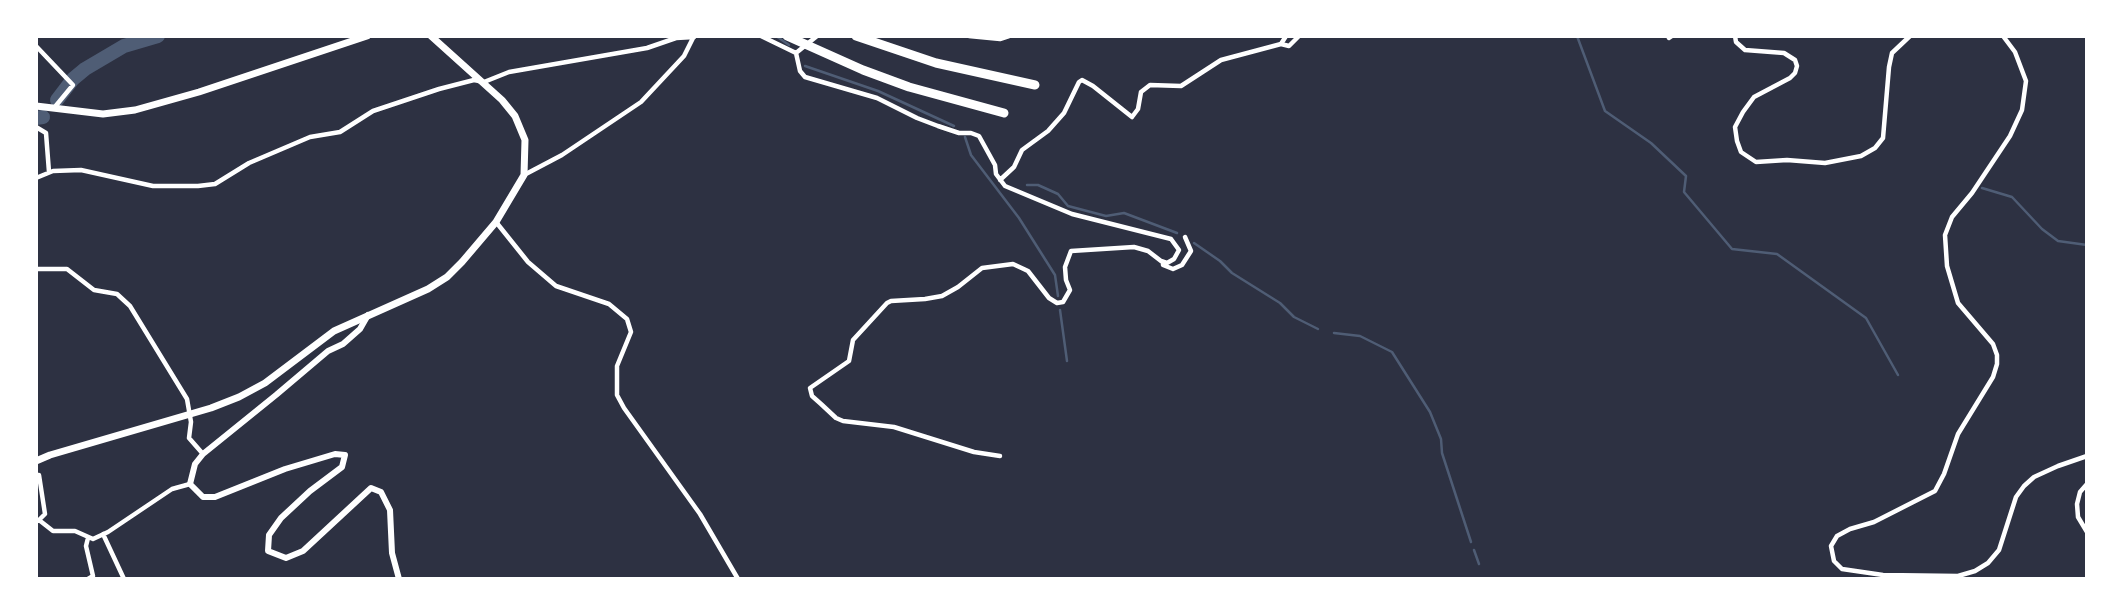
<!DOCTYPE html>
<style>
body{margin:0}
#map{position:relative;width:2123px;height:615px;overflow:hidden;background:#2d3142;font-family:"Work Sans",sans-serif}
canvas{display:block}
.frame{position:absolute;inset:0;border:38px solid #fff;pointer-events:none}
</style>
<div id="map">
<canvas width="2123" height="615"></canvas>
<div class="frame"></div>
</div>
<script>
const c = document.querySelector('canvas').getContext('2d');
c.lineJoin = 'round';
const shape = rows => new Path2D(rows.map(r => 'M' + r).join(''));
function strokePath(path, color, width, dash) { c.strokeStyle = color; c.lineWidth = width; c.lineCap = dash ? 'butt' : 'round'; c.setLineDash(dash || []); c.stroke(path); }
strokePath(shape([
 [776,36,789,45],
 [1577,36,1605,111,1651,143,1686,176,1684,192,1732,249,1777,254,1866,318,1898,375],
 [805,66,878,91,954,126],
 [965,137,971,155,1019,218,1055,275,1058,296],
 [1027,185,1038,185,1058,194,1068,206,1106,216,1124,213,1177,233],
 [1982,188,2012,197,2042,229,2058,241,2087,245],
 [1194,243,1220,261,1232,273,1280,303,1294,317,1318,329],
 [1060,310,1067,361],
 [1334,333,1360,336,1392,352,1430,412,1441,439,1442,453,1471,542],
 [1474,550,1479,564]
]), '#4f5d75', 2.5);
strokePath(shape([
 [57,100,73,79,85,69,124,46,158,36],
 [36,118,43,117]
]), '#4f5d75', 14);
strokePath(shape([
 [761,36,796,53,800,71,805,77,877,98,917,118,938,126,959,133,971,133,979,136,995,165,996,174,1005,186,1072,214,1171,239,1179,250,1174,259,1167,263,1161,261,1148,251,1134,247,1071,251,1065,267,1066,280,1070,290,1063,302,1057,303,1049,298,1028,271,1013,264,982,268,958,287,942,296,925,299,891,301,887,303,853,340,849,361,810,388,812,396,821,404,836,418,843,421,894,427,974,452,1000,456],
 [969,36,1000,39,1009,36],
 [1668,36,1669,38,1672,36],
 [1735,36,1736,42,1745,50,1784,53,1795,60,1797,66,1795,73,1790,78,1754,97,1743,112,1735,127,1737,141,1741,152,1756,162,1787,160,1825,163,1861,156,1875,148,1883,138,1889,67,1892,53,1910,36],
 [2003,36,2015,52,2026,81,2022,110,2010,136,1972,193,1952,217,1945,235,1947,266,1958,303,1993,344,1997,355,1997,364,1993,377,1958,434,1944,474,1935,491,1874,522,1850,529,1837,536,1831,546,1834,561,1842,569,1883,575,1958,576,1975,571,1988,563,1999,550,2016,497,2024,486,2034,477,2058,466,2087,456],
 [1281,44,1289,46,1299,36],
 [36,46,73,85,54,108],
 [796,53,817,36],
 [36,127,46,133,49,172],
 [524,175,562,155,641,102,684,56,694,36],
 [36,178,53,171,81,170,153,186,198,186,215,184,249,163,310,137,340,132,373,111,439,89,474,80,484,82,509,72,647,48,676,38,694,37],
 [1000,180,1014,167,1022,150,1048,131,1064,113,1079,82,1082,80,1093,86,1132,117,1138,109,1141,92,1150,85,1181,86,1221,60,1281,44,1286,36],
 [496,222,528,262,556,286,609,304,627,319,631,332,617,366,617,395,624,408,700,514,738,579],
 [1163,262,1163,265,1173,269,1182,265,1191,251,1185,237],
 [36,269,67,269,94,290,117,294,130,306,187,399,191,422,189,438,203,454],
 [36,475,39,475,45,514,39,520],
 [2087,484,2080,492,2077,504,2078,517,2087,532],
 [36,522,39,520,53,531,75,531,93,539,108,532,172,489,190,484],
 [103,534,124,579],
 [88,538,86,546,93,576,88,579]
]), '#fff', 4.5);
strokePath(shape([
 [368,315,360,329,343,344,328,351,276,395,203,454,195,464,190,484,203,497,215,497,285,469,335,454,345,455,342,467,310,491,281,518,269,535,268,551,286,558,303,551,371,488,381,492,390,510,392,553,399,579]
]), '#fff', 6);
strokePath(shape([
 [36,106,103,114,135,110,199,92,367,36],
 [36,461,50,455,211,408,239,397,265,383,334,331,428,289,447,277,462,262,496,222,524,175,525,140,515,116,502,100,431,36]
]), '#fff', 7);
strokePath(shape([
 [787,36,863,70,909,87,1004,113],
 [856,36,936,63,1035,85]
]), '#fff', 9);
</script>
